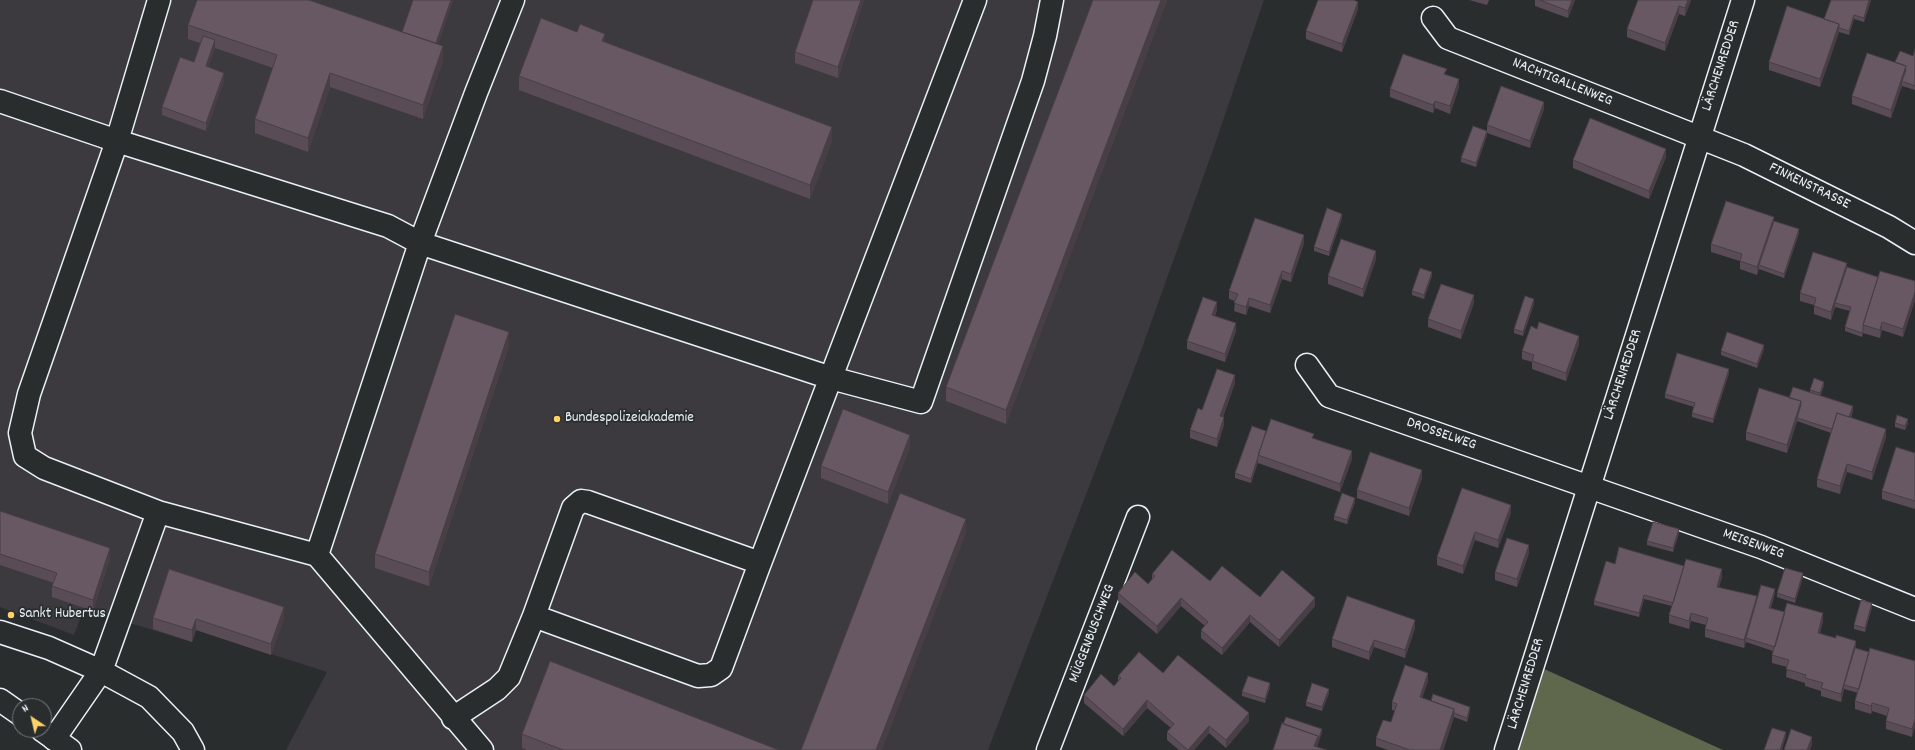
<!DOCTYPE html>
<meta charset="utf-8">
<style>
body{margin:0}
#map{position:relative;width:1915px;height:750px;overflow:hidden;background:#2a2d2e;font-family:Dekko,sans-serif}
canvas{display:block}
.north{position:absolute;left:12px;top:698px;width:40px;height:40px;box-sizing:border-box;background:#2a2d2e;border:1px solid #767b7f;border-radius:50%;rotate:325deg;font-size:11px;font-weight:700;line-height:16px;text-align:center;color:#e8f1f8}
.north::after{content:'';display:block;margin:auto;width:14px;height:18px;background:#ffd166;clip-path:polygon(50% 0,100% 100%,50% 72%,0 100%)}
</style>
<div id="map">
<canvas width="1915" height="750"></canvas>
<div class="north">N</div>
</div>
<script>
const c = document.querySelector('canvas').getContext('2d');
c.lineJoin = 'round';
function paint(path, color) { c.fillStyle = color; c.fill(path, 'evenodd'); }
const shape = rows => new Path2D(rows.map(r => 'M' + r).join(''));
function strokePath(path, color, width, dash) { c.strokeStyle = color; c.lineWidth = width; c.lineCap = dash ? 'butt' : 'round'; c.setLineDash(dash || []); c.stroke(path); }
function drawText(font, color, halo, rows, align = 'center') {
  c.font = font + ' Dekko,sans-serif'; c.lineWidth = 3.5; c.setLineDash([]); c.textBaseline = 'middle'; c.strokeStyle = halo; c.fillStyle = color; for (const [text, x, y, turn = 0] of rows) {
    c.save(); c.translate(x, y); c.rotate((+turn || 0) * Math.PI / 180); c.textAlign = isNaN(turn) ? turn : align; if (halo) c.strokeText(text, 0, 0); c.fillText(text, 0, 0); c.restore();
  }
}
paint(shape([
 [0,0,1264,0,1214,147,1138,359,988,750,286,750,327,672,196,630,192,642,84,609,74,635,0,607]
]), '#3c3a3e');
paint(shape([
 [1542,668,1723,750,1517,750]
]), '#5f674d');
const minor = shape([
 [1433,18,1448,38,1744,155,1889,227,1915,243],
 [0,101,117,141,388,226,420,243,831,378,921,402,1033,81,1045,36,1052,0],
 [1307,365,1329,396,1761,547,1915,609],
 [158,512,44,468,25,456,20,433,29,394,117,141,159,0],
 [317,555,482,750],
 [760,563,975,0],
 [0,632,49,648,101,671,149,697,183,732,193,750],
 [453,718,497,689,509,677,534,616,698,676,711,675,721,668,760,563,588,502,581,501,573,508,534,616],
 [54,739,101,671,158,512,317,555,420,243,476,93,513,0],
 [1048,750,1138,517],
 [1506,750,1743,0]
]);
const major = shape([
 [0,700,20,714],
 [42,730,70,750]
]);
strokePath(minor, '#e8f1f8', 25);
strokePath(major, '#e8f1f8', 25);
strokePath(minor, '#2a2d2e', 22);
strokePath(major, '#2a2d2e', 22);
paint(shape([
 [413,0,453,0,438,44,443,60,423,119,330,87,308,152,255,133,255,119,273,68,215,48,208,67,224,81,206,131,162,115,162,107,194,62,200,43,188,39,188,25,402,32],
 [813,0,864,0,838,78,795,63,795,52],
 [1093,0,1167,0,1006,424,946,401,946,387],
 [1469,0,1489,0,1487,5],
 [1535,0,1575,0,1568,18,1535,6],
 [1691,0,1685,16,1679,14,1665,51,1627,37,1627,29],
 [1871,0,1864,22,1854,19,1849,35,1839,32,1820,87,1769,70,1769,62,1824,19],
 [1358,9,1342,52,1306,39,1306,31],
 [605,42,832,141,810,199,519,90,519,76],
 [1915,49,1915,90,1902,86,1891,118,1852,104,1852,96,1895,62,1913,56],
 [1447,75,1459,87,1450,114,1435,108,1433,113,1390,97,1390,89],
 [1544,109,1530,148,1487,133,1487,135,1476,167,1461,162,1461,158,1487,131,1487,125],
 [1666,157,1649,199,1573,168,1573,160],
 [1342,218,1329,256,1314,251,1314,247],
 [1774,221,1799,233,1784,278,1759,269,1757,275,1740,269,1740,261,1711,252,1711,244],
 [1304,243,1291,282,1282,279,1270,313,1249,306,1246,315,1234,311,1235,301,1229,299,1229,291],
 [1376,259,1363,297,1328,284,1328,276],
 [1847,267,1878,277,1915,281,1915,300,1903,337,1882,330,1880,338,1863,333,1862,337,1845,331,1845,327,1850,311,1835,307,1831,320,1814,314,1814,305,1800,301,1800,293],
 [1432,276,1424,299,1412,295,1412,291],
 [1474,303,1461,339,1428,327,1428,319],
 [1534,304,1523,336,1514,333,1514,329],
 [1217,310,1215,316,1236,331,1225,362,1187,349,1187,341],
 [1579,344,1566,381,1532,369,1532,362,1522,359,1522,351],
 [509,346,429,586,375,568,375,554],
 [1764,349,1757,368,1721,355,1721,351],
 [1729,373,1713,423,1692,417,1692,413,1694,407,1665,398,1665,394],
 [1235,383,1223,417,1224,425,1217,447,1190,438,1190,430,1202,410],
 [1824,386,1820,396,1853,410,1851,418,1886,437,1872,480,1847,472,1840,494,1817,487,1817,479,1831,433,1797,421,1787,453,1746,440,1746,432,1789,398,1810,393,1810,390],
 [1895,423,1908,423,1905,430,1895,427],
 [1266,431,1314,438,1352,459,1340,492,1258,463,1258,462,1251,483,1235,478,1235,473],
 [910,447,888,504,821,478,821,466],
 [1915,453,1915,509,1882,499,1882,491],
 [1422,478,1409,516,1357,498,1357,490],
 [1355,502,1347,524,1334,520,1334,516],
 [1511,505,1511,513,1498,548,1475,540,1463,574,1437,565,1437,557],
 [0,511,110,559,93,611,52,597,52,586,54,583,0,565],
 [1679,533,1673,552,1647,545,1647,541],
 [1529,553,1517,587,1495,580,1495,572],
 [1615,564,1722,577,1719,587,1757,600,1775,593,1771,608,1785,612,1823,621,1820,633,1856,648,1869,652,1915,661,1912,737,1886,729,1886,721,1887,716,1872,711,1871,714,1855,709,1855,701,1858,693,1844,689,1841,702,1821,696,1821,691,1805,686,1805,683,1786,677,1787,667,1772,663,1772,655,1773,651,1746,642,1744,648,1705,637,1705,629,1706,625,1691,621,1689,629,1669,623,1669,615,1672,606,1644,599,1639,617,1594,605,1594,601],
 [1152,574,1210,581,1260,597,1315,606,1279,647,1250,622,1222,655,1201,638,1201,630,1205,626,1181,606,1157,634,1118,601,1118,593,1148,584,1152,579],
 [1803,577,1795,603,1777,597,1777,593],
 [1872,607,1865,632,1854,629,1854,625],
 [153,618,284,618,271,655,196,630,192,642,153,629],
 [1415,628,1405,658,1374,647,1369,660,1332,647,1332,639],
 [1163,673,1249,721,1226,748,1209,733,1194,750,1179,750,1167,740,1167,732,1171,728,1147,708,1123,736,1084,703,1084,695,1114,686,1118,681,1118,676],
 [1428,681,1422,698,1431,701,1470,711,1467,722,1454,717,1443,750,1388,750,1376,746,1376,738,1391,722,1395,711,1392,710,1392,702],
 [1270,687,1265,703,1242,696,1242,692],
 [1329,693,1322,711,1306,706,1306,702],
 [522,734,779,750,527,750,522,748]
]), '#594c56');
paint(shape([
 [451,0,453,0,435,54,435,46],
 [861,0,864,0,838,78,838,67],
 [1161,0,1167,0,1006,424,1006,410],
 [1572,0,1575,0,1568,18,1568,11],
 [1688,0,1691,0,1685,16,1685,8],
 [1869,0,1871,0,1871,1,1864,22,1864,18],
 [1358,2,1358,9,1342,52,1342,44],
 [1679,6,1679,14,1665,51,1665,43],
 [1854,15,1854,19,1849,35,1849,31],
 [1839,24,1839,32,1820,87,1820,79],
 [605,34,605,48,602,41],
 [215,40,215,48,206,74,206,66],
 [443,46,443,60,423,119,423,105],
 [1906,66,1906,74,1902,81,1902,86,1891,118,1891,110],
 [224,73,224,81,206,131,206,123],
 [330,73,330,87,308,152,308,138],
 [1459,79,1459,87,1450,114,1450,106],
 [1435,101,1435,108,1433,113,1433,105],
 [1544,102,1544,109,1530,148,1530,141],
 [832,127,832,141,810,199,810,185],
 [1487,131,1487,135,1476,167,1476,163],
 [1666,149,1666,157,1649,199,1649,191],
 [1342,214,1342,218,1329,256,1329,252],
 [1774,217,1774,225,1759,265,1759,269,1757,275,1757,267],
 [1799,229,1799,233,1784,278,1784,274],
 [1304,235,1304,243,1291,282,1291,274],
 [1376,251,1376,259,1363,297,1363,289],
 [1847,263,1847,271,1835,303,1835,307,1831,320,1831,312],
 [1282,271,1282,279,1270,313,1270,305],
 [1432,272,1432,276,1424,299,1424,295],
 [1915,292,1915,300,1903,337,1903,329],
 [1474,295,1474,303,1461,339,1461,331],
 [1249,298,1249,306,1246,315,1246,307],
 [1534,299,1534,304,1523,336,1523,332],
 [1217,302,1217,310,1212,323,1212,315],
 [1882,322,1882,330,1880,338,1880,330],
 [1236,323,1236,331,1225,362,1225,354],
 [509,332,509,346,429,586,429,572],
 [1579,336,1579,344,1566,381,1566,373],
 [1764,345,1764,349,1757,368,1757,364],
 [1729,369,1729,373,1713,423,1713,419],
 [1235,375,1235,383,1220,424,1220,416],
 [1824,382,1824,386,1820,397,1820,393],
 [1801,401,1801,409,1797,418,1797,421,1787,453,1787,445],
 [1853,406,1853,410,1848,425,1848,421],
 [1224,417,1224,425,1217,447,1217,439],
 [1908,419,1908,423,1905,430,1905,426],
 [1886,429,1886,437,1872,480,1872,472],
 [910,435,910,447,888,504,888,492],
 [1352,451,1352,459,1340,492,1340,484],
 [1258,458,1258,462,1251,483,1251,479],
 [1847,464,1847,472,1840,494,1840,486],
 [1422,470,1422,478,1409,516,1409,508],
 [1355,498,1355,502,1347,524,1347,520],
 [1511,505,1511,513,1498,548,1498,540],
 [966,519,966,533,882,750,876,750],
 [1679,529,1679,533,1673,552,1673,548],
 [1475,532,1475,540,1463,574,1463,566],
 [1529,545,1529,553,1517,587,1517,579],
 [110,548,110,559,93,611,93,600],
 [1722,569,1722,577,1717,594,1717,587],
 [1803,573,1803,577,1795,603,1795,599],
 [1775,589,1775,593,1769,612,1769,608],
 [1644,595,1644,599,1639,617,1639,613],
 [1757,596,1757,604,1746,638,1746,642,1744,648,1744,640],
 [1181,598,1181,606,1157,634,1157,626],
 [1315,598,1315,606,1279,647,1279,640],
 [1872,603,1872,607,1865,632,1865,628],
 [284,607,284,618,271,655,271,644],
 [1691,613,1691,621,1689,629,1689,621],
 [1823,613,1823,621,1818,641,1818,633],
 [1250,615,1250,622,1222,655,1222,648],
 [196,619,196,630,192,642,192,630],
 [1415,620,1415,628,1405,658,1405,650],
 [1374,640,1374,647,1369,660,1369,652],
 [1856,641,1856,649,1844,685,1844,689,1841,702,1841,694],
 [1428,673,1428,681,1420,705,1420,697],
 [1270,683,1270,687,1265,703,1265,699],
 [1329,689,1329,693,1322,711,1322,707],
 [1147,700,1147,708,1123,736,1123,729],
 [1872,703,1872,711,1871,714,1871,706],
 [1470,707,1470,711,1467,722,1467,718],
 [1454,709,1454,717,1443,750,1440,750],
 [1249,713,1249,721,1226,748,1226,740],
 [1915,719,1915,727,1912,737,1912,729],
 [1209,726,1209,733,1194,750,1188,750],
 [1322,729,1322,733,1316,750,1314,746,1318,736],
 [1786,732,1786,736,1782,750,1780,750],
 [1812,737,1812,745,1810,750,1807,750]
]), '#483e46');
const building = shape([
 [197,0,309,0,443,46,423,105,330,73,308,138,255,119,277,55,188,25,197,0],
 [413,0,451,0,436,43,402,32,413,0],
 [813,0,861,0,838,67,795,52,813,0],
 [1093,0,1161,0,1006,410,946,387,1093,0],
 [1318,0,1354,0,1358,2,1342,44,1306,31,1318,0],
 [1540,0,1572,0,1568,11,1540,0],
 [1638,0,1688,0,1685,8,1679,6,1665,43,1627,29,1638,0],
 [1831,0,1869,0,1864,18,1854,15,1849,31,1839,28,1839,24,1824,19,1831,0],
 [1787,6,1839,24,1820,79,1769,62,1787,6],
 [541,18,577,32,580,24,605,34,602,41,832,127,810,185,519,76,541,18],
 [203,36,215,40,206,66,224,73,206,123,162,107,180,57,194,62,203,36],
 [1915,49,1915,86,1902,81,1906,70,1905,70,1906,66,1895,62,1900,51,1913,56,1915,49],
 [1867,53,1906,66,1891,110,1852,96,1867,53],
 [1403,54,1447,69,1444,74,1459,79,1450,106,1435,101,1433,105,1390,89,1403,54],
 [1501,86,1544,102,1530,141,1487,125,1501,86],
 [1590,118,1666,149,1649,191,1573,160,1590,118],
 [1473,126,1487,131,1476,163,1461,158,1473,126],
 [1726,201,1774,217,1757,267,1740,261,1742,254,1711,244,1726,201],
 [1327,208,1342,214,1329,252,1314,247,1327,208],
 [1255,218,1304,235,1291,274,1282,271,1270,305,1249,298,1246,307,1234,303,1238,294,1229,291,1255,218],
 [1774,221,1799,229,1784,274,1759,265,1774,221],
 [1341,239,1376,251,1363,289,1328,276,1341,239],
 [1813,252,1847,263,1831,312,1814,306,1816,298,1800,293,1813,252],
 [1847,267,1878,277,1863,325,1863,329,1862,333,1845,327,1851,307,1835,303,1847,267],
 [1420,268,1432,272,1424,295,1412,291,1420,268],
 [1880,271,1915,281,1915,292,1903,329,1882,322,1880,330,1863,325,1880,271],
 [1441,284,1474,295,1461,331,1428,319,1441,284],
 [1525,296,1534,299,1523,332,1514,329,1525,296],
 [1203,297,1217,302,1212,315,1236,323,1225,354,1187,341,1203,297],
 [455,314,509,332,429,572,375,554,455,314],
 [1539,322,1579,336,1566,373,1532,361,1534,355,1522,351,1531,326,1537,329,1539,322],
 [1727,332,1764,345,1757,364,1721,351,1727,332],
 [1677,353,1729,369,1713,419,1692,413,1695,403,1665,394,1677,353],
 [1217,369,1235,375,1220,416,1224,417,1217,439,1190,430,1198,408,1202,410,1217,369],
 [1814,378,1824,382,1820,393,1810,390,1814,378],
 [1793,387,1853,406,1849,417,1837,413,1832,429,1797,418,1801,405,1801,401,1789,398,1793,387],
 [1759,388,1801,401,1787,445,1746,432,1759,388],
 [843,409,910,435,888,492,821,466,843,409],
 [1837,413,1886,429,1872,472,1847,464,1840,486,1817,479,1837,413],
 [1897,415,1908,419,1905,426,1895,423,1897,415],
 [1271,419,1314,434,1312,438,1352,451,1340,484,1258,455,1271,419],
 [1252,426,1266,431,1251,479,1235,473,1252,426],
 [1896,447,1915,453,1915,501,1882,491,1896,447],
 [1370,452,1422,470,1409,508,1357,490,1370,452],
 [1462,488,1511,505,1498,540,1475,532,1463,566,1437,557,1462,488],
 [900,493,966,519,876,750,801,750,900,493],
 [1342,493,1355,498,1347,520,1334,516,1342,493],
 [0,511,110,548,93,600,52,586,57,573,0,554,0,511],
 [1653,522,1679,529,1673,548,1647,541,1653,522],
 [1507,538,1529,545,1517,579,1495,572,1507,538],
 [1619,547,1684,566,1673,603,1644,595,1639,613,1594,601,1606,561,1615,564,1619,547],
 [1172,550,1210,581,1222,566,1260,597,1282,570,1315,598,1279,640,1250,615,1222,648,1201,630,1208,622,1181,598,1157,626,1118,593,1135,572,1148,584,1155,576,1152,574,1172,550],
 [1686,559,1722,569,1717,587,1757,596,1744,640,1705,629,1708,618,1691,613,1689,621,1669,615,1686,559],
 [1785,568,1803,573,1795,599,1777,593,1785,568],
 [169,569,284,607,271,644,196,619,192,630,153,618,169,569],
 [1761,585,1775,589,1769,608,1785,612,1775,647,1746,638,1761,585],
 [1347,596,1415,620,1405,650,1374,640,1369,652,1332,639,1347,596],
 [1861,600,1872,603,1865,628,1854,625,1861,600],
 [1787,603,1823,613,1818,633,1836,638,1836,635,1856,641,1841,694,1821,688,1823,683,1805,678,1806,675,1786,669,1789,660,1772,655,1787,603],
 [1855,648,1869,652,1859,689,1844,685,1855,648],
 [1870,648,1915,661,1915,719,1912,729,1886,721,1889,708,1872,703,1871,706,1855,701,1870,648],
 [1139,652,1163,673,1178,655,1249,713,1226,740,1209,726,1188,750,1167,732,1174,724,1147,700,1123,729,1084,695,1101,674,1114,686,1121,678,1118,676,1139,652],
 [550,661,779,750,563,750,522,734,550,661],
 [1405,665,1428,673,1420,697,1454,709,1440,750,1410,750,1376,738,1383,720,1391,722,1397,704,1392,702,1405,665],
 [1248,676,1270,683,1265,699,1242,692,1248,676],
 [1312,683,1329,689,1322,707,1306,702,1312,683],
 [1433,694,1470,707,1467,718,1454,713,1454,709,1431,701,1433,694],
 [1286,717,1322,729,1318,740,1318,736,1283,724,1286,717],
 [1282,723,1318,736,1314,746,1327,750,1273,750,1282,723],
 [1772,728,1786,732,1780,750,1764,750,1772,728],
 [1791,729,1812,737,1807,750,1784,750,1791,729]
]);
paint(building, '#675864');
strokePath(building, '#483e46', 1);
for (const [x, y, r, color] of [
 [557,419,4,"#ffd166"],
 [11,615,4,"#ffd166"]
]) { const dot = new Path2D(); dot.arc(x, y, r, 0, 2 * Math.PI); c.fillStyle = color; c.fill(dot); strokePath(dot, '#2a2d2e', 1.5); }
drawText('15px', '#e8f1f8', '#2a2d2e', [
 ["LÄRCHENREDDER",1722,66,-72],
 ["NACHTIGALLENWEG",1562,83,22],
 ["FINKENSTRASSE",1809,187,26],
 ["LÄRCHENREDDER",1624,375,-72],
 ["DROSSELWEG",1441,435,19],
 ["MEISENWEG",1753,545,20],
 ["MÜGGENBUSCHWEG",1093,634,-69],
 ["LÄRCHENREDDER",1527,684,-73]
]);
drawText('15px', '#e8f1f8', '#2a2d2e', [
 ["Bundespolizeiakademie",565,419],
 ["Sankt Hubertus",19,615]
], 'left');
</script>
